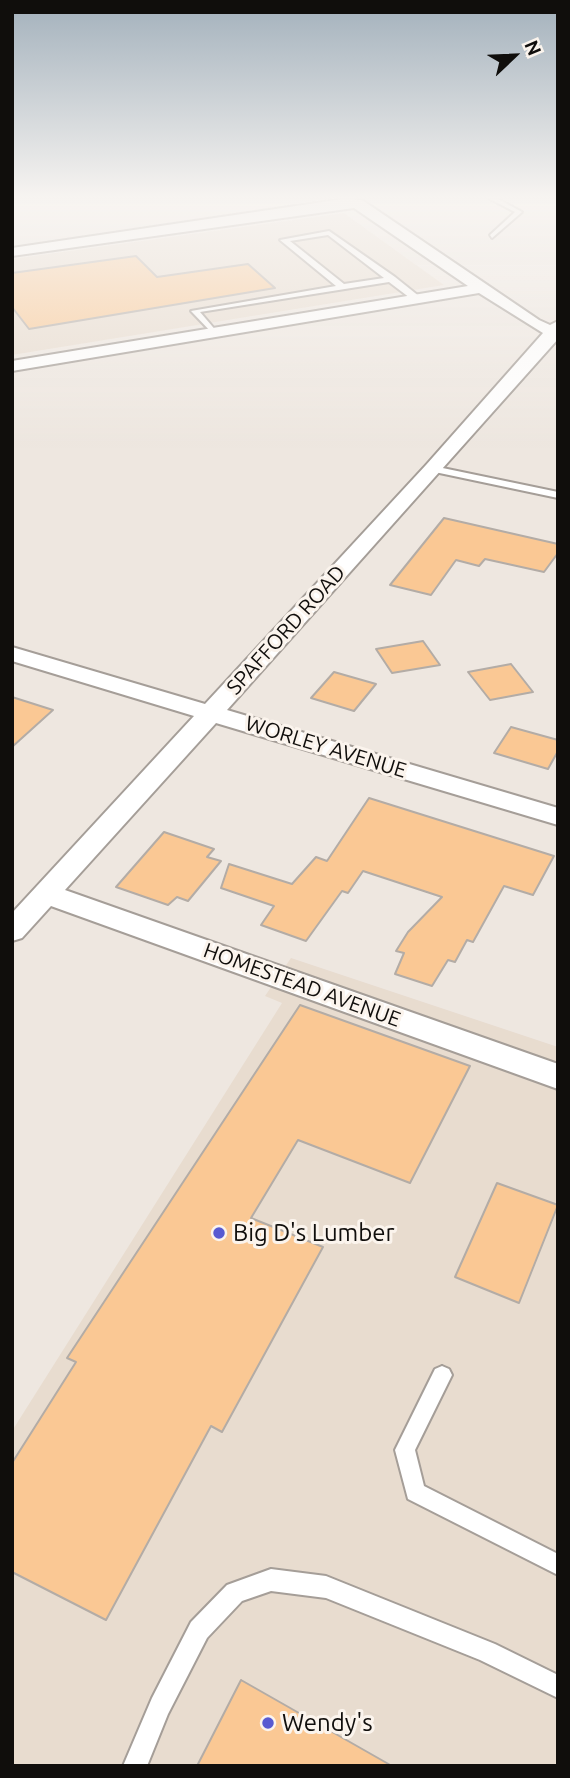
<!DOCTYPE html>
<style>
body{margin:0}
#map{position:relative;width:570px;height:1778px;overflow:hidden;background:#eee7e0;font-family:Ubuntu,sans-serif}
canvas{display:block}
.frame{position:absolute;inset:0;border:14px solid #100e0c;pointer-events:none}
.north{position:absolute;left:479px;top:21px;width:70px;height:70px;-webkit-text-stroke:5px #fbf4ed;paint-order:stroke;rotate:67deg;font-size:19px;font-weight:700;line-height:28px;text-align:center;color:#100e0c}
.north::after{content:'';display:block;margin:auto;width:24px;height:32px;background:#100e0c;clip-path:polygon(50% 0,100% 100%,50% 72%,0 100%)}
</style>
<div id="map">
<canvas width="570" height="1778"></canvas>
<div class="frame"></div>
<div class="north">N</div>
</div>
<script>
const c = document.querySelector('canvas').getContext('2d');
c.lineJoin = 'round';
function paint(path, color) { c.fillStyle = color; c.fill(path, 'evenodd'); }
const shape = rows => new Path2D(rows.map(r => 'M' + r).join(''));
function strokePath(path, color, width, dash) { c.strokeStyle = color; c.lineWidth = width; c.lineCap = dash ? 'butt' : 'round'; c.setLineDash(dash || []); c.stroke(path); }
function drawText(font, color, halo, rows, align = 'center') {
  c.font = font + ' Ubuntu,sans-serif'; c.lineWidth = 6; c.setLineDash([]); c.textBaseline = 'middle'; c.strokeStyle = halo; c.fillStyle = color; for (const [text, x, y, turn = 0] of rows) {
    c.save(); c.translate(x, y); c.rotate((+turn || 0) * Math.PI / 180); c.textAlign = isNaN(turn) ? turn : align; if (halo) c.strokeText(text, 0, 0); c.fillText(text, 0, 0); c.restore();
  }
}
paint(shape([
 [344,213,444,285,12,355,12,259],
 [291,958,558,1047,558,1766,12,1766,12,1431,282,1003,265,996]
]), '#e8dccf');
const building = shape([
 [136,256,157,277,248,264,275,288,29,329,12,307,12,273,136,256],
 [444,518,558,544,558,553,544,572,485,559,479,566,456,560,431,595,390,585,444,518],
 [423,641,440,665,392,673,376,649,423,641],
 [511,664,533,692,490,700,468,672,511,664],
 [334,672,376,684,354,711,311,698,334,672],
 [12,697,53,710,12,747,12,697],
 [511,727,558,740,558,751,548,769,494,753,511,727],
 [369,798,554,856,533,895,504,886,473,942,467,940,455,962,448,960,432,986,395,974,404,953,396,951,408,932,442,897,363,871,348,893,342,891,306,941,261,925,274,906,221,888,229,864,292,884,316,857,327,861,369,798],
 [164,832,214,849,207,857,221,861,188,901,177,897,168,905,116,887,164,832],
 [300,1005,470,1066,410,1183,298,1140,251,1218,323,1247,222,1432,211,1426,106,1620,12,1572,12,1463,76,1362,67,1358,300,1005],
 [497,1183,558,1205,519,1303,455,1277,497,1183],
 [241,1680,392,1766,197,1766,241,1680]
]);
paint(building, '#fac894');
strokePath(building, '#b3aca6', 2);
const service = shape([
 [490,199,498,199,522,212,492,238,490,235,515,212,490,199],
 [329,231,395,277,420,297,420,301,414,301,389,282,200,312,218,333,214,335,191,311,336,286,280,240,329,231],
 [328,235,384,278,344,284,290,241,328,235],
 [433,466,558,492,558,498,430,471,428,469,433,466],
 [442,1366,449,1369,452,1375,415,1450,424,1486,558,1554,558,1575,408,1499,395,1450,435,1369,442,1366],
 [271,1569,326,1576,495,1644,558,1675,558,1698,480,1660,326,1598,271,1591,242,1601,207,1638,168,1714,147,1766,123,1766,152,1698,191,1622,227,1585,271,1569]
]);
const minor = shape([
 [343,199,362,200,539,320,550,325,558,321,558,339,227,710,558,808,558,825,216,723,65,890,558,1064,558,1089,51,906,22,938,12,941,12,913,194,716,12,661,12,647,205,704,426,465,543,333,479,293,12,371,12,361,468,286,354,208,12,256,12,248,343,199]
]);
strokePath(service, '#a59e98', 4);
strokePath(minor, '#a59e98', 4);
paint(service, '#fff');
paint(minor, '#fff');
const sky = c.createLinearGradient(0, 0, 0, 448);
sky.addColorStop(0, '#a3b1bc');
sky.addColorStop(0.44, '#f7f4f1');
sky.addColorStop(1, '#f7f4f100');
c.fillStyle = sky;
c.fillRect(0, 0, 570, 448);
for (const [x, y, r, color] of [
 [219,1233,7,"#585ad1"],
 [268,1723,7,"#585ad1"]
]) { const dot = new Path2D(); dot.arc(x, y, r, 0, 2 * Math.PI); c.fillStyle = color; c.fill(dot); strokePath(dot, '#fbf4ed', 2.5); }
drawText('21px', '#100e0c', '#fbf4ed', [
 ["SPAFFORD ROAD",286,630,-48],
 ["WORLEY AVENUE",326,747,17],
 ["HOMESTEAD AVENUE",302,985,20]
]);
drawText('24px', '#100e0c', '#fbf4ed', [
 ["Big D's Lumber",233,1233],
 ["Wendy's",282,1723]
], 'left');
</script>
